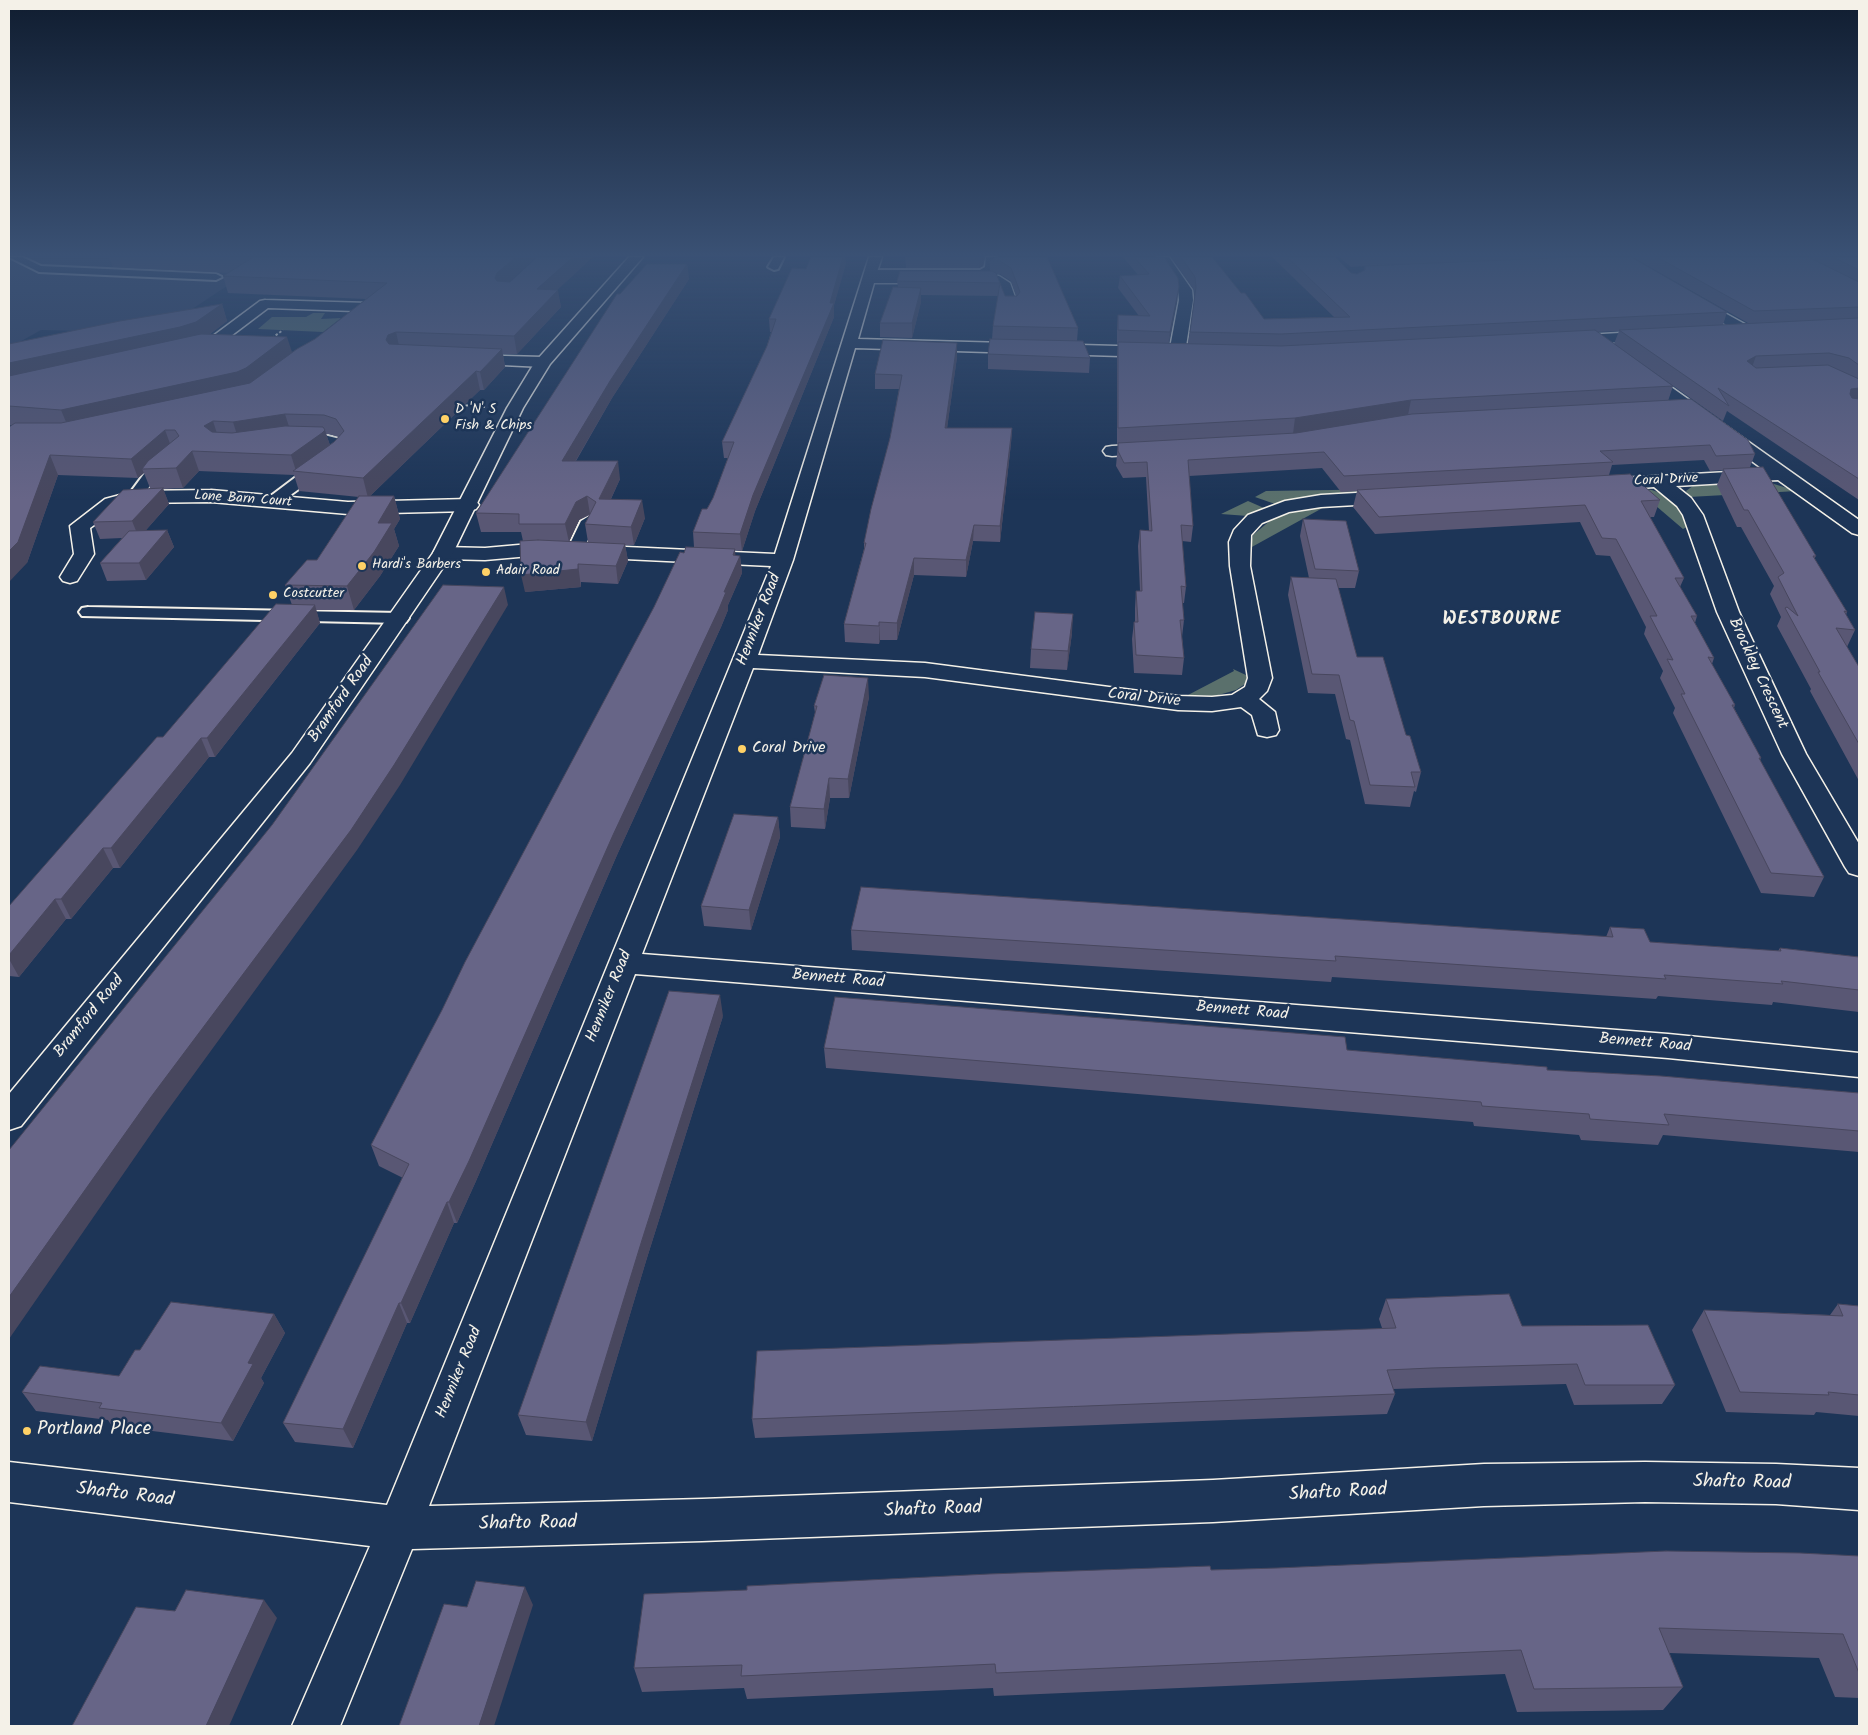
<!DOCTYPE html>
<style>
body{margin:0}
#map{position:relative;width:1868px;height:1735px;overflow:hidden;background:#1d3557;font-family:Kalam,sans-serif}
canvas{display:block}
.frame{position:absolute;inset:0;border:10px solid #f4f1e8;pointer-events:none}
</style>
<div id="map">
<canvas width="1868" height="1735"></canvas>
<div class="frame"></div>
</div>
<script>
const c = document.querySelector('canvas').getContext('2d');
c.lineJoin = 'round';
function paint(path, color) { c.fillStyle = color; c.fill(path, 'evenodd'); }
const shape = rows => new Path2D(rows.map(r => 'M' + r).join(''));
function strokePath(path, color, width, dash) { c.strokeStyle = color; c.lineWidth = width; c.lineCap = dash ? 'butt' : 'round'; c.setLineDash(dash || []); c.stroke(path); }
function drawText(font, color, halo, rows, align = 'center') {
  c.font = font + ' Kalam,sans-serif'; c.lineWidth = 5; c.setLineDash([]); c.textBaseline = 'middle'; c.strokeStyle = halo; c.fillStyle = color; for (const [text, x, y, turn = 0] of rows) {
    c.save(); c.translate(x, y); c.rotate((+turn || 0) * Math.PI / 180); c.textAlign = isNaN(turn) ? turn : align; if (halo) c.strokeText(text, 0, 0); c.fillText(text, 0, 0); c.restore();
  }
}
paint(shape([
 [9,257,502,257,242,276,156,333,41,330,16,344,9,344]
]), '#334365');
paint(shape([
 [313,313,325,313,321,319,341,318,323,332,258,329,272,317,306,317],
 [1764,481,1797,491,1689,497,1686,491,1694,485],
 [1635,488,1652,490,1668,496,1681,509,1687,527,1683,529],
 [1398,489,1275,504,1255,497,1266,491],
 [1248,501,1264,508,1248,516,1221,514],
 [1328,505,1250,548,1253,535,1272,519,1306,508],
 [1233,669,1248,676,1245,684,1236,690,1215,696,1188,695,1234,671]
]), '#5a706c');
const lane = shape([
 [9,257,22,257,41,266,216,274,222,277,216,280,39,272,9,257],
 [774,257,784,257,778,269,774,270,768,267,774,257],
 [986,257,996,257,997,268,982,276,871,276,865,273,871,270,980,270,985,267,986,257],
 [299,435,324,435,340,439,348,449,339,460,278,504,268,504,265,501,268,498,333,449,324,443,294,442,292,439,299,435],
 [170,456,177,460,175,463,154,480,140,500,130,500,127,497,144,474,165,457,170,456],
 [589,516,597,521,583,550,581,553,575,555,569,553,567,550,581,521,589,516],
 [88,607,400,613,406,614,409,618,406,622,400,623,82,616,79,612,82,608,88,607]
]);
const street = shape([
 [869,257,882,257,876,275,999,276,1010,283,1018,305,1016,308,1006,308,997,285,992,283,874,283,858,339,1154,347,1162,352,1154,357,855,348,793,560,758,655,925,663,1178,696,1212,697,1232,695,1245,687,1248,678,1230,566,1229,542,1234,530,1248,515,1285,501,1321,495,1391,491,1398,493,1400,497,1398,501,1391,503,1321,507,1289,512,1262,523,1251,535,1250,566,1272,678,1267,691,1259,699,1275,712,1279,730,1276,735,1267,737,1258,735,1252,715,1241,707,1212,711,1178,710,925,677,753,668,642,954,1668,1034,1859,1053,1859,1077,1668,1058,635,974,429,1506,702,1499,1213,1480,1484,1464,1645,1462,1776,1464,1859,1468,1859,1510,1776,1504,1645,1502,1484,1506,1213,1522,702,1541,412,1549,340,1726,292,1726,370,1546,9,1502,9,1462,387,1505,771,566,541,555,485,560,443,559,436,557,433,553,436,549,443,547,485,548,541,543,775,554,869,257],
 [1157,257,1169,257,1192,290,1193,300,1185,353,1177,358,1169,353,1179,300,1178,290,1157,257],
 [1692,295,1752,328,1754,331,1752,334,1742,334,1687,302,1685,299,1692,295],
 [265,300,369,303,376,307,356,325,351,326,344,322,355,311,268,308,219,345,191,356,183,351,186,348,209,339,260,301,265,300],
 [1653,331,1658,333,1661,336,1658,339,1569,346,1561,341,1569,336,1653,331],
 [467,355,543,357,551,362,543,367,461,363,459,360,461,357,467,355],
 [1641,368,1647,370,1859,520,1859,535,1852,533,1778,480,1676,486,1691,498,1703,515,1739,612,1806,754,1859,844,1859,876,1849,873,1845,867,1782,754,1717,612,1683,515,1677,506,1654,487,1603,491,1596,489,1594,485,1596,481,1603,479,1764,470,1635,376,1633,373,1641,368],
 [1155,444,1161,445,1164,449,1161,453,1112,456,1106,455,1103,451,1106,447,1112,446,1155,444],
 [211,490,348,502,469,499,476,501,479,505,476,509,469,511,348,514,211,502,135,503,119,507,90,528,94,554,77,581,70,583,63,581,60,577,74,554,70,526,105,499,135,491,211,490]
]);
const secondary = shape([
 [629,257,643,257,550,364,523,408,453,553,310,763,21,1126,9,1130,9,1094,292,753,433,553,507,408,535,362,629,257]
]);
strokePath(lane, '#f4f1e8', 4);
strokePath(street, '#f4f1e8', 3);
strokePath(secondary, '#f4f1e8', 3);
strokePath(shape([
 [272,338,283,330],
 [461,405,485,407]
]), '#f4f1e8', 2, [2.5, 2]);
paint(lane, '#1d3557');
paint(street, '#1d3557');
paint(secondary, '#1d3557');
paint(shape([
 [109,257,536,257,509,282,557,290,561,307,517,354,503,354,505,367,484,390,480,390,370,496,394,496,400,519,394,529,399,546,380,576,354,610,316,610,320,623,215,757,209,757,120,868,113,868,71,919,66,919,19,977,9,976,9,906,163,737,292,605,285,585,317,560,359,497,299,491,294,475,199,471,183,488,163,489,169,504,146,530,167,530,174,547,146,580,107,581,100,563,122,538,100,539,93,522,150,488,144,473,138,478,58,475,27,563,11,425,9,425,9,344,222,304,227,321,210,334,292,352,315,339,366,299,228,293,223,276,229,273,113,267],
 [326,434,329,434,339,437,334,442,330,445],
 [811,257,845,257,846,263,834,305,834,317,755,511,742,551,735,550,735,556,740,556,742,573,728,605,728,610,721,627,617,855,476,1181,457,1223,454,1223,410,1323,407,1323,353,1448,295,1442,283,1423,403,1178,379,1166,371,1145,684,553,694,547,693,532,707,509,713,498,728,458,724,458,722,442,767,346,771,332,770,332,769,319,806,269],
 [905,257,985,257,983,266,979,268,906,268],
 [1047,257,1078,328,1077,341,1090,358,1089,373,988,369,988,354,992,339,993,326,998,296,921,295,921,302,912,338,880,337,880,323,898,287,897,281,990,271,990,261],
 [996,274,1000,274,1011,281,1016,296,1005,296],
 [1123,257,1164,257,1177,300,1169,343,1188,344,1195,299,1194,290,1171,257,1212,257,1241,293,1264,319,1334,317,1272,257,1335,257,1351,273,1357,274,1364,271,1365,266,1351,267,1339,257,1631,257,1727,312,1723,325,1748,323,1632,257,1859,257,1859,500,1727,411,1723,421,1614,344,1619,331,1596,332,1673,386,1668,401,1755,454,1750,467,1816,556,1814,559,1847,612,1846,615,1855,630,1847,647,1859,667,1859,781,1810,691,1811,689,1777,626,1781,617,1770,594,1774,586,1741,527,1737,527,1717,485,1723,470,1710,471,1704,460,1612,465,1609,475,1660,500,1654,517,1650,517,1684,578,1680,587,1697,616,1695,623,1714,658,1712,664,1735,705,1734,708,1761,758,1760,760,1824,877,1814,897,1761,893,1673,713,1675,708,1660,678,1663,671,1644,634,1646,627,1610,556,1596,555,1580,522,1375,534,1353,507,1357,491,1341,492,1322,468,1189,476,1193,526,1191,542,1182,541,1186,587,1184,603,1182,603,1184,620,1182,637,1184,658,1182,675,1134,673,1132,639,1134,622,1135,622,1135,608,1136,591,1140,591,1138,546,1140,530,1149,531,1146,477,1123,478,1116,466,1118,444,1117,444,1117,357,1118,344,1117,344,1117,328,1118,315,1139,316,1118,288,1120,276,1138,275],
 [687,264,689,279,612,398,576,461,620,479,611,499,645,518,634,545,625,545,628,561,618,584,581,582,581,587,525,592,523,541,521,532,481,532,476,513],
 [590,515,585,524,588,542,569,541,579,520],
 [957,357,947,428,1012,428,1011,443,1000,542,973,541,966,577,914,575,897,640,880,640,879,644,845,642,844,624,864,549,864,543,890,438,899,389,875,389,875,374],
 [1303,519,1359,571,1355,588,1338,588,1357,657,1406,735,1421,772,1416,792,1414,791,1410,807,1365,804,1350,740,1346,739,1335,694,1308,693,1288,595,1291,577,1309,578,1300,536],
 [1072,633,1067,670,1030,668,1031,649],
 [869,697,849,798,830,798,825,829,791,827,790,807,815,713,814,706],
 [778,817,780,837,751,930,704,926,701,906],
 [1610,927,1650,942,1778,951,1780,948,1859,957,1859,1012,1773,1002,1772,1005,1658,996,1656,999,1332,977,1331,982,852,950,851,930,1606,937],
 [723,1016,646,1261,592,1441,526,1435,518,1415],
 [824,1048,1347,1050,1547,1070,1859,1093,1859,1152,1663,1135,1658,1145,1581,1140,1579,1135,1474,1126,1473,1122,826,1068],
 [1386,1299,1522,1326,1675,1385,1662,1404,1574,1405,1566,1384,1423,1388,1393,1389,1395,1394,1387,1414,755,1438,752,1419,1382,1328,1379,1319],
 [1838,1304,1859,1306,1859,1416,1816,1412,1814,1415,1726,1412,1692,1330,1704,1310,1830,1315],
 [274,1314,285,1333,261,1378,264,1383,233,1441,112,1426,108,1420,36,1411,22,1392,119,1376,140,1350],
 [1859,1556,1859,1698,1835,1697,1819,1658,1669,1653,1683,1687,1663,1710,1517,1712,1505,1674,994,1696,993,1688,747,1699,744,1688,642,1692,634,1668,747,1590,1211,1570]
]), '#595774');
paint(shape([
 [516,257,536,257,500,290,495,278,497,273],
 [573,257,593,257,540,306,537,289],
 [843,257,845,257,846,263,834,305,834,317,755,511,742,551,740,534,753,495,830,303],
 [980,257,985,257,983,266,979,268],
 [687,264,689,279,612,398,565,479,562,461,610,381],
 [1179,287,1177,300,1168,345,1170,332],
 [921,288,921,302,912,338,912,323],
 [558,290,561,307,517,354,514,336],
 [222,304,227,321,202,340,9,383,9,363],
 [396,332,400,350,392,353,386,340,388,335],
 [287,337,293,355,243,390,69,429,61,410],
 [957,343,957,357,945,443,945,428],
 [502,349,505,367,484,390,480,372],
 [1756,356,1751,370,1747,361],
 [476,371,480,390,368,498,363,478],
 [1859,388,1859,402,1845,403,1851,389],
 [1411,400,1408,415,1293,434,1295,418],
 [285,414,291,433,239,441,233,422],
 [213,421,219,440,204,426],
 [1012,428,1011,443,1000,542,1000,526],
 [165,430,172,449,142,469,144,473,138,478,131,459],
 [325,430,331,449,296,471,291,455],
 [192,451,199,471,183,488,176,468],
 [50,455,58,475,27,563,9,582,9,551],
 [618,461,620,479,602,518,599,499],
 [163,488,169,504,139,538,132,521],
 [394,496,400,519,394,529,399,546,380,576,354,610,347,586,378,523],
 [587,496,590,514,579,520,569,542,565,524,576,502],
 [642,500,645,518,634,545,631,527],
 [974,525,973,541,966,577,966,560],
 [167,530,174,547,146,580,139,563],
 [625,544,628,561,618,584,616,566],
 [735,549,736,564,740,556,742,573,728,605,728,610,721,627,617,855,476,1181,457,1223,449,1202,613,835,724,592],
 [914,558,914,575,897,640,897,623],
 [578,564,581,587,525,592,521,575],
 [504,587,508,605,400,785,357,850,162,1118,9,1339,9,1297],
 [315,605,320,623,215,757,207,738],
 [1073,614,1072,633,1067,670,1068,651],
 [879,622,880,640,879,644],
 [868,678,869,697,849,798,848,779],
 [201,738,209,757,120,868,111,848],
 [829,778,830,798,825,829,824,809],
 [778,817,780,837,751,930,749,910],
 [103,848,113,868,71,919,61,899],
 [55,899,66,919,19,977,9,959,9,955],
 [720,995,723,1016,646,1261,592,1441,586,1422,642,1240],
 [447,1202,454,1223,410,1323,401,1303],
 [399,1303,407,1323,353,1448,343,1429],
 [274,1314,285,1333,261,1378,264,1383,233,1441,221,1423,248,1363],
 [525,1587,533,1605,494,1726,479,1726],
 [264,1600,277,1618,229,1726,206,1726]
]), '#48475e');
const building = shape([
 [231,257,516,257,497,273,495,278,497,281,510,282,537,257,573,257,537,289,558,290,514,336,396,332,388,335,386,340,389,344,502,349,480,372,476,371,363,478,293,471,334,442,344,431,336,419,324,415,285,414,233,422,213,421,204,426,212,432,232,433,285,426,323,427,325,430,322,433,291,455,192,451,176,468,142,469,148,461,179,436,175,430,165,430,131,459,50,455,18,542,9,551,9,427,15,423,61,423,250,383,297,349,315,339,387,283,223,276,252,258,231,257],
 [811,257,843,257,830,303,834,303,753,495,740,534,693,532,702,509,707,509,713,498,734,442,722,442,767,346,776,319,769,319,792,268,806,269,811,257],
 [996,257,1047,257,1078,328,993,326,1000,283,897,281,900,271,992,271,996,273,1005,296,1017,296,1020,292,1011,268,1000,261,990,261,996,257],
 [1134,257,1164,257,1178,278,1179,287,1170,332,1118,330,1118,315,1150,316,1120,276,1149,274,1134,257],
 [1181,257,1212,257,1241,293,1245,293,1264,319,1350,317,1287,257,1335,257,1351,273,1357,274,1365,270,1365,266,1576,257,1631,257,1727,312,1281,334,1190,332,1196,287,1195,277,1181,257],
 [1657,257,1808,257,1859,282,1859,307,1754,311,1657,257],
 [1833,257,1859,257,1859,270,1833,257],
 [647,264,687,264,610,381,562,461,618,461,599,499,642,500,631,527,585,524,596,502,587,496,576,502,565,524,519,524,519,514,476,513,617,294,620,294,647,264],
 [893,287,921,288,912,323,880,323,893,287],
 [222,304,196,322,180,327,9,363,9,344,120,321,222,304],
 [1859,318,1859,365,1849,358,1829,353,1756,356,1747,361,1756,368,1828,365,1859,379,1859,388,1851,389,1850,394,1852,398,1859,399,1859,479,1718,388,1729,406,1619,330,1859,318],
 [1595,330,1673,386,1411,400,1295,418,1118,428,1118,342,1281,346,1595,330],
 [201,334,287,337,246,368,237,372,61,410,9,406,9,376,201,334],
 [990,339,1083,341,1090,358,988,354,990,339],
 [883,340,957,343,945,428,1012,428,1000,526,974,525,966,560,914,558,897,623,879,622,879,626,844,624,866,543,864,543,871,509,890,438,902,375,875,374,883,340],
 [1691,399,1748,440,1755,454,1716,456,1710,445,1600,451,1613,462,1344,476,1324,452,1188,460,1193,526,1181,525,1186,587,1181,586,1184,620,1180,620,1184,658,1136,655,1134,622,1138,622,1136,591,1142,591,1140,530,1152,531,1147,462,1124,463,1118,451,1118,443,1296,433,1412,414,1691,399],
 [1763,467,1816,556,1813,556,1847,612,1844,611,1855,630,1836,628,1859,667,1859,744,1818,672,1820,672,1785,608,1787,607,1798,616,1778,577,1784,573,1748,510,1744,510,1723,469,1763,467],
 [1630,474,1660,500,1641,501,1684,578,1675,578,1697,616,1691,616,1714,658,1708,657,1735,705,1732,705,1761,758,1759,758,1824,877,1771,873,1681,694,1685,694,1667,659,1673,660,1650,616,1657,616,1616,539,1602,538,1585,505,1379,517,1357,490,1630,474],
 [163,488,132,521,93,522,123,490,163,488],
 [359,496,394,496,378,523,392,523,374,552,347,586,285,585,307,560,317,560,359,496],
 [1303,519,1346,521,1359,571,1315,569,1303,519],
 [167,530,139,563,100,563,129,531,167,530],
 [538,540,625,544,616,566,578,564,578,569,521,575,520,541,538,540],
 [686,547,735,549,733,555,740,556,724,592,726,592,719,609,613,835,469,1161,449,1202,447,1202,401,1303,399,1303,343,1429,283,1423,409,1164,371,1145,442,1010,465,962,654,607,680,552,684,553,686,547],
 [1291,577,1336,579,1357,657,1383,657,1406,735,1410,736,1421,772,1411,772,1415,787,1370,785,1354,721,1350,720,1339,675,1312,674,1291,577],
 [443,585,504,587,394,765,351,830,151,1097,9,1297,9,1150,272,825,443,585],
 [276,604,315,605,207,738,201,738,111,848,103,848,61,899,55,899,9,955,9,906,157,737,163,737,276,604],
 [1035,612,1073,614,1068,651,1031,649,1035,612],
 [824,675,868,678,848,779,829,778,824,809,790,807,817,706,814,706,824,675],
 [734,814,778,817,749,910,701,906,734,814],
 [861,887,1613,937,1610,927,1644,929,1650,942,1781,951,1780,948,1859,957,1859,990,1781,981,1783,984,1664,975,1666,979,1335,956,1336,961,851,930,861,887],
 [669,991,720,995,642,1240,586,1422,518,1415,669,991],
 [835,997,1345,1037,1347,1050,1547,1067,1547,1070,1661,1076,1859,1093,1859,1131,1664,1114,1669,1125,1590,1119,1589,1114,1482,1106,1481,1102,824,1048,835,997],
 [1509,1294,1522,1326,1648,1325,1675,1385,1585,1385,1577,1364,1431,1368,1387,1370,1395,1394,752,1419,757,1351,1396,1328,1386,1299,1509,1294],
 [171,1302,274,1314,248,1363,253,1364,221,1423,99,1408,102,1403,22,1392,40,1366,119,1376,135,1350,140,1350,171,1302],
 [1838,1304,1859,1306,1859,1395,1828,1392,1829,1395,1740,1392,1704,1310,1843,1316,1838,1304],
 [1666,1551,1800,1553,1859,1556,1859,1673,1843,1634,1659,1628,1683,1687,1534,1689,1521,1650,996,1673,995,1664,741,1676,742,1665,634,1668,644,1594,747,1590,747,1586,989,1574,1210,1566,1211,1570,1277,1568,1666,1551],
 [476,1581,525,1587,479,1726,399,1726,444,1604,467,1607,476,1581],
 [186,1590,264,1600,206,1726,72,1726,136,1607,175,1611,186,1590]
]);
paint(building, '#676587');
strokePath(building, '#48475e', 1);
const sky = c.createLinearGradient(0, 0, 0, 500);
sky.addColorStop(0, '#101d30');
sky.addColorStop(0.51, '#3a5174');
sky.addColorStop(1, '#3a517400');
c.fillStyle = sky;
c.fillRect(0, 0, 1868, 500);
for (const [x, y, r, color] of [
 [445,419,5,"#ffd166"],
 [362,566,5,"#ffd166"],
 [486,572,5,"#ffd166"],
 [273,595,5,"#ffd166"],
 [742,749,5,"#ffd166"],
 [27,1431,5,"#ffd166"]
]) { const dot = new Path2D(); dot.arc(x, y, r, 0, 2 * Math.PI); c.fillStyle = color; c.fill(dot); strokePath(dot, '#1d3557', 2); }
drawText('14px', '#f4f1e8', '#1d3557', [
 ["D 'N' S",455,411],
 ["Fish & Chips",455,427],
 ["Hardi's Barbers",372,566],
 ["Adair Road",496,572],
 ["Costcutter",283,595]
], 'left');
drawText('14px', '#f4f1e8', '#1d3557', [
 ["Coral Drive",1666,481,-3],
 ["Lone Barn Court",243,500,4]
]);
drawText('16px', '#f4f1e8', '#1d3557', [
 ["Henniker Road",760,620,-69],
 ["Brockley Crescent",1757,674,65],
 ["Coral Drive",1144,699,6],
 ["Bramford Road",342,700,-55],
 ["Bennett Road",838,980,5],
 ["Henniker Road",610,997,-68],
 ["Bennett Road",1242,1012,5],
 ["Bramford Road",90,1017,-51],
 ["Bennett Road",1645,1044,5],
 ["Henniker Road",460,1373,-68]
]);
drawText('16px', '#f4f1e8', '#1d3557', [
 ["Coral Drive",752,749]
], 'left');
c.letterSpacing = '1px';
drawText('bold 18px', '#f4f1e8', '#1d3557', [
 ["WESTBOURNE",1502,621]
]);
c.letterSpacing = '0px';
drawText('19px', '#f4f1e8', '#1d3557', [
 ["Portland Place",37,1431]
], 'left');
drawText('19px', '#f4f1e8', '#1d3557', [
 ["Shafto Road",1742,1484,1],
 ["Shafto Road",1338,1494,-3],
 ["Shafto Road",125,1496,7],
 ["Shafto Road",933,1511,-2],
 ["Shafto Road",528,1525,-1]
]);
</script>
